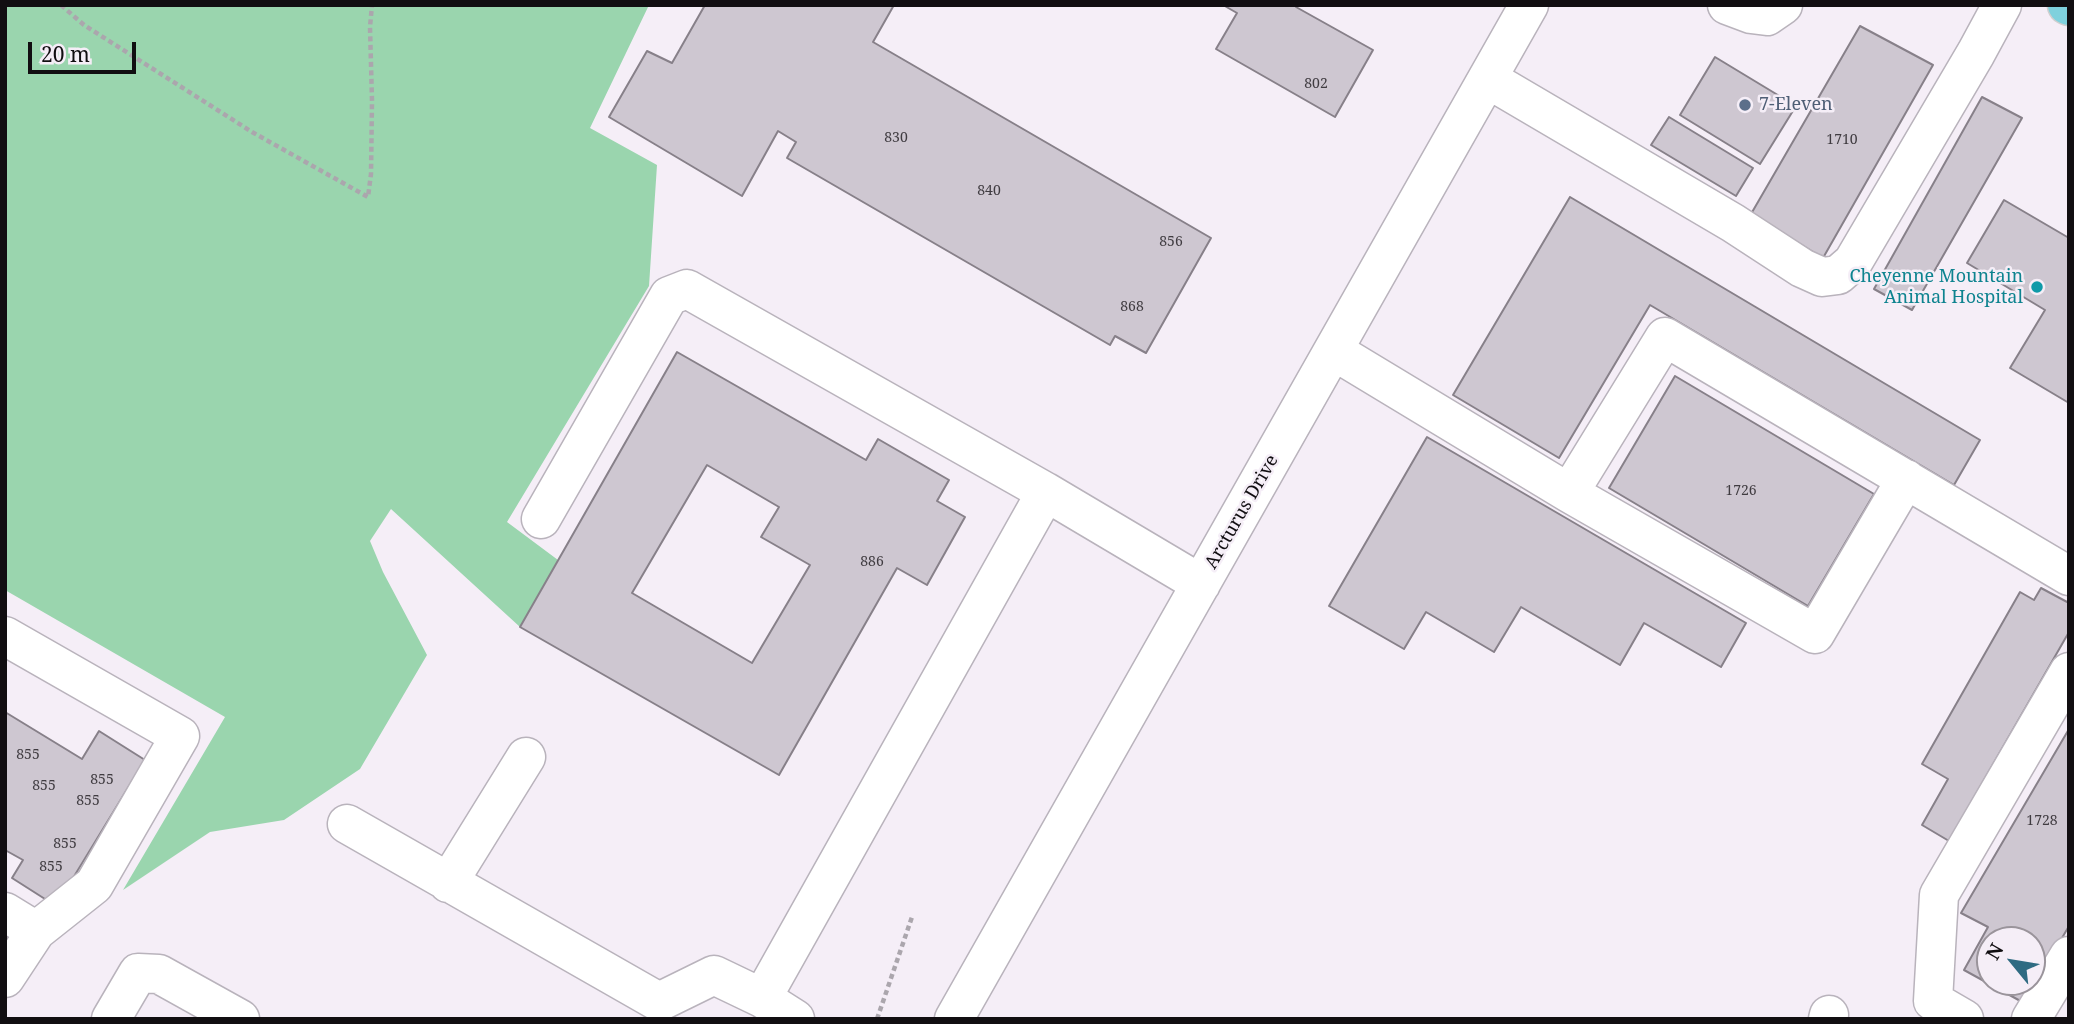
<!DOCTYPE html>
<style>
body{margin:0}
#map{position:relative;width:2074px;height:1024px;overflow:hidden;background:#f5eef7;font-family:"Noto Serif",serif}
canvas{display:block}
.frame{position:absolute;inset:0;border:7px solid #110e11;pointer-events:none}
.north{position:absolute;left:1976px;top:926px;width:70px;height:70px;box-sizing:border-box;background:#f5eef7;border:2px solid #9a949b;border-radius:50%;rotate:300deg;font-size:19px;font-weight:700;line-height:28px;text-align:center;color:#110e11}
.north::after{content:'';display:block;margin:auto;width:24px;height:32px;background:#2f6b82;clip-path:polygon(50% 0,100% 100%,50% 72%,0 100%)}
.scale{position:absolute;left:28px;top:42px;width:108px;height:32px;box-sizing:border-box;border:4px solid #110e11;border-top:0;padding-left:9px;font-size:21px;line-height:24px;white-space:nowrap;color:#110e11;-webkit-text-stroke:5px #f5eef7;paint-order:stroke}
</style>
<div id="map">
<canvas width="2074" height="1024"></canvas>
<div class="frame"></div>
<div class="north">N</div>
<div class="scale">20 m</div>
</div>
<script>
const c = document.querySelector('canvas').getContext('2d');
c.lineJoin = 'round';
function paint(path, color) { c.fillStyle = color; c.fill(path, 'evenodd'); }
const shape = rows => new Path2D(rows.map(r => 'M' + r).join(''));
function strokePath(path, color, width, dash) { c.strokeStyle = color; c.lineWidth = width; c.lineCap = dash ? 'butt' : 'round'; c.setLineDash(dash || []); c.stroke(path); }
function drawText(font, color, halo, rows, align = 'center') {
  c.font = font + ' "Noto Serif",serif'; c.lineWidth = 5; c.setLineDash([]); c.textBaseline = 'middle'; c.strokeStyle = halo; c.fillStyle = color; for (const [text, x, y, turn = 0] of rows) {
    c.save(); c.translate(x, y); c.rotate((+turn || 0) * Math.PI / 180); c.textAlign = isNaN(turn) ? turn : align; if (halo) c.strokeText(text, 0, 0); c.fillText(text, 0, 0); c.restore();
  }
}
paint(shape([
 [5,5,649,5,590,128,657,165,649,286,507,522,558,560,520,627,391,509,370,541,383,572,427,655,360,769,284,820,210,832,123,890,225,717,5,590]
]), '#9ad5ae');
const building = shape([
 [705,5,894,5,873,42,1211,238,1146,353,1115,336,1110,345,787,158,796,142,778,131,742,196,609,117,647,51,672,63,705,5],
 [1223,5,1297,5,1296,7,1373,50,1335,117,1216,49,1237,13,1223,5],
 [1860,26,1933,65,1823,258,1751,214,1860,26],
 [1715,57,1796,106,1760,164,1680,115,1715,57],
 [1982,97,2022,118,1912,310,1874,289,1982,97],
 [1669,117,1753,168,1736,196,1651,145,1669,117],
 [1570,197,1980,440,1954,485,1650,305,1559,458,1453,395,1570,197],
 [2004,200,2069,238,2069,403,2010,368,2045,310,1967,263,2004,200],
 [677,352,866,460,878,439,949,480,937,501,965,517,927,585,897,568,779,775,520,627,677,352],
 [707,465,779,507,761,537,810,565,752,663,632,593,707,465],
 [1675,376,1874,494,1808,606,1609,488,1675,376],
 [1427,437,1746,623,1721,667,1644,623,1620,665,1521,607,1494,652,1426,612,1404,649,1329,606,1427,437],
 [2041,588,2069,603,2069,632,1949,841,1922,825,1948,779,1922,764,2020,592,2034,600,2041,588],
 [5,712,82,759,99,731,145,760,56,906,12,878,23,860,5,850,5,712],
 [2069,729,2069,926,2024,1003,1964,970,1988,927,1961,913,2069,729],
 [1990,940,2032,940,2032,982,1990,982,1990,940]
]);
paint(building, '#cec7d1');
strokePath(building, '#878089', 2);
const minor = shape([
 [1727,5,1751,14,1767,16,1783,5],
 [1488,79,1733,223,1802,268,1822,277,1838,275,1853,262,1976,53,2002,5],
 [1334,351,1569,493,1665,337,2069,576],
 [1569,493,1815,634,1906,479],
 [541,519,669,296,687,289,1046,492],
 [5,636,180,736,94,885,36,931,5,978],
 [347,824,659,1002,714,975,762,998],
 [448,883,526,757],
 [5,912,36,931],
 [111,1019,138,973,159,974,240,1019],
 [795,1019,762,998,1046,492,1201,584],
 [954,1019,1529,5],
 [1828,1019,1829,1015],
 [1964,1019,1933,1001,1939,895,2069,672],
 [2031,1019,2069,956]
]);
const major = shape([
 [2067,5,2069,6]
]);
strokePath(minor, '#b9b3bc', 41);
strokePath(major, '#cfcfcf', 41);
strokePath(shape([
 [61,5,84,25,252,132,368,197,371,174,372,101,370,27,372,5],
 [877,1019,912,917]
]), '#aba6ad', 4.5, [5, 3.5]);
strokePath(minor, '#fff', 38);
strokePath(major, '#7fd1dd', 38);
for (const [x, y, r, color] of [
 [1745,105,7,"#5c6f8a"],
 [2037,287,7,"#0f9aa8"]
]) { const dot = new Path2D(); dot.arc(x, y, r, 0, 2 * Math.PI); c.fillStyle = color; c.fill(dot); strokePath(dot, '#f5eef7', 2.5); }
drawText('14px', '#403c41', null, [
 ["802",1316,84],
 ["830",896,138],
 ["1710",1842,140],
 ["840",989,191],
 ["856",1171,242],
 ["868",1132,307],
 ["1726",1741,491],
 ["886",872,562],
 ["855",28,755],
 ["855",102,780],
 ["855",44,786],
 ["855",88,801],
 ["1728",2042,821],
 ["855",65,844],
 ["855",51,867]
]);
drawText('18px', '#4e5e75', '#f5eef7', [
 ["7-Eleven",1759,105]
], 'left');
drawText('18px', '#0d838f', '#f5eef7', [
 ["Cheyenne Mountain",2023,277],
 ["Animal Hospital",2023,298]
], 'right');
drawText('18px', '#110e11', '#f5eef7', [
 ["Arcturus Drive",1242,512,-60]
]);
</script>
